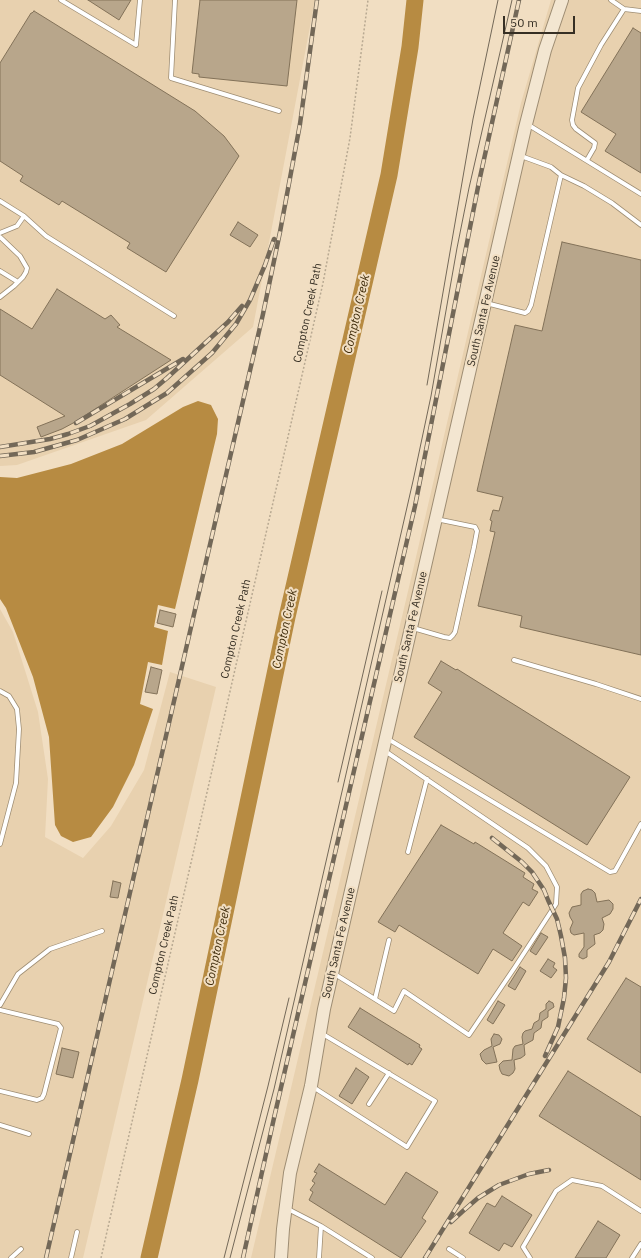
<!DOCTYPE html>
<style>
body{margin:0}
#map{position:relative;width:641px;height:1258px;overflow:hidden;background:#f1dec2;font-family:"IBM Plex Sans",sans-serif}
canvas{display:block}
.scale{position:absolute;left:503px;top:16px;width:72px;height:18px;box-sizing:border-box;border:2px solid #362f24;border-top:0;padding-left:5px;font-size:12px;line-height:14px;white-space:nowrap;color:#362f24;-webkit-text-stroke:3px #f1dec2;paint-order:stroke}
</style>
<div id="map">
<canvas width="641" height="1258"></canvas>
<div class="scale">50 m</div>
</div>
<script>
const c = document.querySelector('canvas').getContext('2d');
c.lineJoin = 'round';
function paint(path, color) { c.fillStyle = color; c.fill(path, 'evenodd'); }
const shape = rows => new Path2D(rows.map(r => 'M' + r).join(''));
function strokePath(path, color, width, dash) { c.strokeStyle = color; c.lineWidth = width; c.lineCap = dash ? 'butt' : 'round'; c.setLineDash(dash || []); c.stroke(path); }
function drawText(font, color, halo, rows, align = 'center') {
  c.font = font + ' "IBM Plex Sans",sans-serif'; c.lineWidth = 4; c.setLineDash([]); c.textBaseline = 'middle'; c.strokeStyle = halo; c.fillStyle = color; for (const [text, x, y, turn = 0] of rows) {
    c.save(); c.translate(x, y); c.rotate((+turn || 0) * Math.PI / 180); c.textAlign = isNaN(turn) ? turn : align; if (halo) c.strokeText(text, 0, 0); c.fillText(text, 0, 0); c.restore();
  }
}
paint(shape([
 [0,0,315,0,253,327,146,420,17,465,0,466],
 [551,0,641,0,641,1258,251,1258,413,570,521,103],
 [0,609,13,632,38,712,48,779,45,837,83,858,111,826,144,770,170,672,216,687,83,1258,0,1258]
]), '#e8d1af');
paint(shape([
 [198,401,211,405,218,419,217,434,175,609,158,605,154,627,168,631,162,665,148,662,140,704,153,709,134,765,113,807,91,837,73,842,61,836,55,825,49,737,33,677,6,608,0,599,0,477,17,478,71,464,122,444,183,407]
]), '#b78b42');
strokePath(shape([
 [149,1258,190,1080,287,617,389,175,410,47,415,0]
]), '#b78b42', 17);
const building = shape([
 [88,0,131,0,119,20,88,0],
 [200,0,297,0,287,86,199,77,199,74,192,73,200,0],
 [34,11,195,111,224,136,239,156,166,272,127,248,130,243,62,201,59,205,20,181,23,176,0,161,0,63,31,13,32,13,34,11],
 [633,28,641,33,641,173,605,151,616,134,581,112,633,28],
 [238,222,258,235,250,247,230,235,238,222],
 [562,242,641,260,641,655,520,627,522,616,478,606,495,532,490,531,492,521,490,520,493,510,499,511,503,497,477,491,515,325,542,331,562,242],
 [57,289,105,319,111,315,120,325,117,327,171,360,75,422,62,429,41,437,37,427,65,416,0,375,0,309,32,329,57,289],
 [160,610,176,614,173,627,157,623,160,610],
 [441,661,456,670,457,669,630,777,587,845,414,737,442,692,428,683,441,661],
 [151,667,162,670,157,694,145,692,151,667],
 [441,825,474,844,475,842,525,873,523,877,534,884,532,889,538,892,529,906,523,902,503,933,522,946,512,961,493,949,478,974,399,925,395,932,378,922,441,825],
 [113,881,121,883,118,898,110,897,113,881],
 [588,889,592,890,595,893,597,902,609,900,613,904,613,909,610,914,602,918,604,924,603,930,600,933,594,935,595,944,587,950,587,957,583,959,579,957,579,954,584,947,584,933,574,935,571,933,570,929,573,922,570,917,569,913,572,907,581,905,581,894,583,891,588,889],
 [541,933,548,937,536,955,530,951,541,933],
 [548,959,555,963,553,967,557,970,551,978,540,971,548,959],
 [520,967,526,971,515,990,508,986,520,967],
 [626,978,641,987,641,1073,587,1039,626,978],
 [498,1001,505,1005,493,1024,487,1020,498,1001],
 [549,1001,553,1003,554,1007,548,1011,548,1017,542,1021,541,1028,534,1033,533,1040,524,1045,525,1055,521,1058,514,1060,515,1069,513,1073,509,1076,502,1074,500,1070,499,1065,503,1061,512,1060,513,1049,515,1046,523,1044,522,1037,523,1033,525,1031,532,1029,534,1023,539,1020,540,1013,546,1009,546,1004,549,1001],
 [360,1008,420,1045,419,1047,422,1049,412,1065,409,1063,408,1065,348,1027,360,1008],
 [494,1034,499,1035,502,1039,500,1044,493,1047,497,1062,486,1064,482,1060,480,1054,484,1050,492,1046,491,1039,494,1034],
 [62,1048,79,1052,73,1078,56,1074,62,1048],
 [356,1068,369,1077,352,1104,339,1096,356,1068],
 [568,1071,641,1117,641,1180,539,1116,568,1071],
 [319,1164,385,1205,406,1172,438,1192,422,1218,426,1221,401,1258,309,1200,313,1192,310,1190,315,1183,312,1181,317,1173,314,1172,319,1164],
 [502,1196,532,1215,512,1247,504,1243,499,1251,469,1233,487,1203,495,1207,502,1196],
 [598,1221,620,1235,606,1258,575,1258,598,1221]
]);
paint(building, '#b8a68b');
strokePath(building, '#837259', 1);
const lane = shape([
 [61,0,136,45,140,0],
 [175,0,171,78,279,111],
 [611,0,624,9,641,11],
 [527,124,641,194],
 [587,160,594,148,595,143,576,129,573,125,572,120,578,88,601,45,624,9],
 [561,175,584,186,612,203,641,225],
 [0,201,24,216,17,226,0,233],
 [24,216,46,236,174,316],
 [0,237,20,256,27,268,26,272,23,277,14,286,0,297],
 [0,271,18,282],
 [486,303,525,313,528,311,531,305,561,175,551,167,521,156],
 [413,628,444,637,450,638,453,635,455,632,474,547,477,531,475,527,436,519],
 [514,660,596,684,641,699],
 [0,691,9,696,17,709,19,729,16,783,0,844],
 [388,739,610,872,615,871,641,824],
 [408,852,427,779],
 [333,973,394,1011,404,991,469,1035,515,967,556,904,557,887,546,866,528,848,385,751],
 [375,999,389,940],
 [0,1005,18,974,50,949,102,931],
 [0,1010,58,1024,61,1028,44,1094,42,1098,37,1100,0,1091],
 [313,1087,407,1147,435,1101,321,1033],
 [369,1104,389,1073],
 [0,1125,29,1134],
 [286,1208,321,1226,319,1258],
 [321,1226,372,1258],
 [449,1249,463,1258],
 [11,1258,21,1249],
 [71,1258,77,1232],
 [530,1258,523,1247,556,1191,572,1180,602,1186,641,1211],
 [632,1258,641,1244]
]);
const secondary = shape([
 [281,1258,283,1229,290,1173,311,1086,324,1009,525,128,545,50,562,0]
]);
strokePath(lane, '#9e8d73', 5.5);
strokePath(secondary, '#9e8d73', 14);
strokePath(shape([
 [101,1258,323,283,350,138,368,0]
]), '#b8a992', 1.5, [2, 2]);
strokePath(lane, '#fff', 4);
strokePath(secondary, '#f3e6d1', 12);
strokePath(shape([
 [427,385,473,119,498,0],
 [338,782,382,591],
 [224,1258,268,1086,289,998],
 [230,1258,274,1089,413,481,431,396,457,248,469,188,512,0]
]), '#736858', 1);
const rail = shape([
 [76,423,183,359],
 [0,447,50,439,68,434,90,426,130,404,154,389,167,378,228,322,242,306],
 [0,456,34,452,77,440,125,419,167,393,212,353,236,324,250,300,265,265,274,239],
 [492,838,522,862,532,872,544,890,548,900,557,919,561,936,565,958,566,978,564,998,558,1027,545,1056],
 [451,1222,463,1211,478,1198,499,1185,529,1174,549,1170],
 [46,1258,263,314,280,232,300,124,317,0],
 [243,1258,274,1118,415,506,479,182,519,0],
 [425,1258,609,962,641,899]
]);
strokePath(rail, '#736858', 4.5);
strokePath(rail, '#f1dec2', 3, [9]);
drawText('11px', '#362f24', '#f1dec2', [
 ["South Santa Fe Avenue",484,311,-77],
 ["Compton Creek Path",308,313,-78],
 ["South Santa Fe Avenue",411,627,-77],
 ["Compton Creek Path",236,629,-77],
 ["South Santa Fe Avenue",339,943,-77],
 ["Compton Creek Path",164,945,-77]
]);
drawText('italic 12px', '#3f2c0b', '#f1dec2', [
 ["Compton Creek",357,314,-77],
 ["Compton Creek",285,629,-78],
 ["Compton Creek",218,946,-78]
]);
</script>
